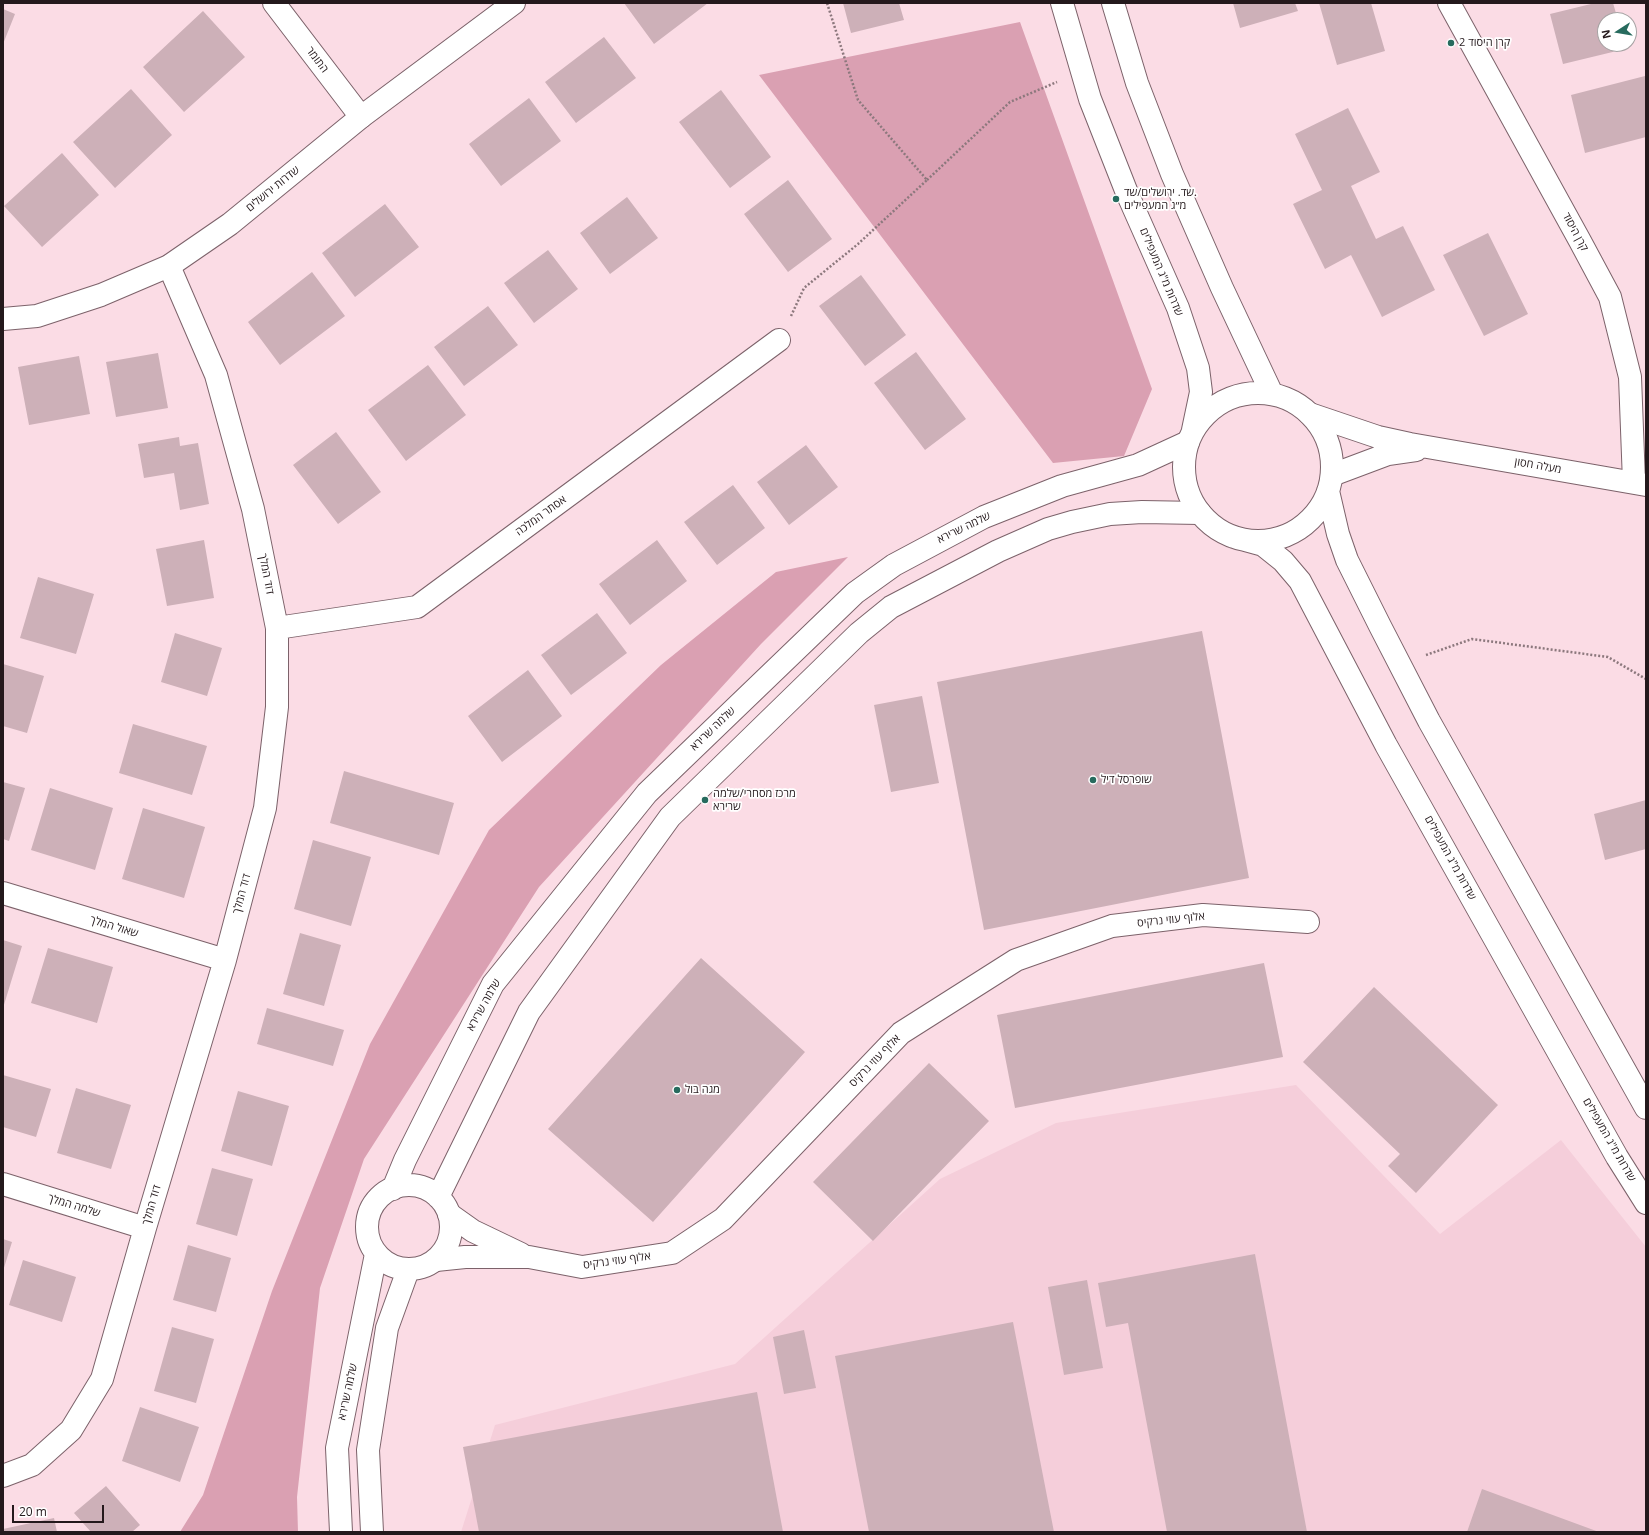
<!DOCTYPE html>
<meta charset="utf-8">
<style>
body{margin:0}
#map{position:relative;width:1649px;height:1535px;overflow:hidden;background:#fbdce5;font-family:"Open Sans",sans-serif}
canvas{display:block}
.frame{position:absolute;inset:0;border:4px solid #24191c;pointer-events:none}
.north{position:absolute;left:1597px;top:12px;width:40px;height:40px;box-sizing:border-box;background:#fff;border:1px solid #a7a3a4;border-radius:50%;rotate:258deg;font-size:11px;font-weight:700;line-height:16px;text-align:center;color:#24191c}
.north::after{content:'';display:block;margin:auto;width:14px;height:18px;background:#276b5e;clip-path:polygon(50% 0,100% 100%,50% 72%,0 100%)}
.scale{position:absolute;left:12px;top:1505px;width:92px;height:18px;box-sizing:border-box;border:2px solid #24191c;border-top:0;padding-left:5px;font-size:12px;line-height:14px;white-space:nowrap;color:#24191c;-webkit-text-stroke:3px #fff;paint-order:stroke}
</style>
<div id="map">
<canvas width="1649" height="1535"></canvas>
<div class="frame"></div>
<div class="north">N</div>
<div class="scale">20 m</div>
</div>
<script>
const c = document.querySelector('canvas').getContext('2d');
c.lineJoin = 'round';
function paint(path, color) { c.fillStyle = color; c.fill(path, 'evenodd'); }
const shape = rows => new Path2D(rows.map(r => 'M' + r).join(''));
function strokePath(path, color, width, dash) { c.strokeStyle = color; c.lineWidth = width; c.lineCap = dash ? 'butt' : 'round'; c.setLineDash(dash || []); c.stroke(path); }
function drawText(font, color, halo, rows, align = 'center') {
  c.font = font + ' "Open Sans","Noto Sans Hebrew",sans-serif'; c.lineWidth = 3.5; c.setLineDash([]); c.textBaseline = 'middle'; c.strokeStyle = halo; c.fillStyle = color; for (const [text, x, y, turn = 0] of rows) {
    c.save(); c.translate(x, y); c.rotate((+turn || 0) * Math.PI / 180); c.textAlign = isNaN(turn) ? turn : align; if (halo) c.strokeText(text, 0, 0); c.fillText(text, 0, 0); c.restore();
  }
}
paint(shape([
 [1296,1085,1440,1234,1561,1140,1646,1247,1646,1532,461,1532,495,1425,735,1364,940,1179,1056,1123]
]), '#f5ceda');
paint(shape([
 [1020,22,1152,389,1124,456,1053,463,759,75],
 [848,557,761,644,539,887,364,1159,320,1288,297,1497,298,1532,180,1532,203,1495,272,1291,370,1044,489,830,661,665,776,572]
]), '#daa0b2');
paint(shape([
 [624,3,708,3,654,44],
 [843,3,899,3,904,20,851,33],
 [1233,3,1295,3,1298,11,1240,28],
 [1319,3,1371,3,1385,51,1337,65],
 [1595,3,1613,3,1618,20,1605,20,1605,44,1624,44,1625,49,1563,64,1550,14],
 [3,9,15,14,3,44],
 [203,11,245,57,184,112,143,67],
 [604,37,636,78,576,123,545,82],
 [1645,76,1646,137,1585,153,1571,95],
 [131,89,172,135,115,188,73,142],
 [721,90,771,157,730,188,679,122],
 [529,98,561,141,501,186,469,144],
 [1348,108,1380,172,1351,186,1376,239,1403,226,1435,290,1382,317,1351,255,1325,269,1293,204,1322,190,1295,134],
 [62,153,99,195,42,247,4,206],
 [788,180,832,239,788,272,744,214],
 [627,197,658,238,610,274,580,233],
 [385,204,419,247,355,297,322,253],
 [1488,233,1528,314,1484,336,1443,255],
 [548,250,578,289,534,323,504,283],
 [312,272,345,316,280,365,248,322],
 [861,275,906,335,865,366,819,306],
 [488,306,518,345,464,386,434,347],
 [916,352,966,419,925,450,874,383],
 [158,353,168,408,116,417,106,362],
 [79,356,90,414,29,425,18,367],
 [428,365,466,415,406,461,368,410],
 [336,432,381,492,338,524,293,465],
 [179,437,180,446,198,443,209,504,180,510,174,473,144,478,138,444],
 [806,445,838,487,789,525,757,482],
 [733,485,765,528,717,565,684,522],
 [204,540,214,598,167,606,156,549],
 [657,540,687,581,630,625,599,584],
 [38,577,94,594,76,654,20,638],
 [597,613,627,653,571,695,541,655],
 [1202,631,1249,878,984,930,937,682],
 [175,633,222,648,207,696,161,682],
 [3,664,44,676,27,733,3,726],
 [528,670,562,716,502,762,468,716],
 [922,696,939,783,891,792,874,705],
 [133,724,207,746,192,795,119,773],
 [344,771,454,803,439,855,330,823],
 [3,782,25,788,9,841,3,839],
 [50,788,113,808,95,870,31,850],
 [1646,800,1646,849,1605,860,1594,814],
 [143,808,205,827,184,898,122,879],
 [313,840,371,857,351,926,294,909],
 [300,933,341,945,324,1006,283,994],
 [3,940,22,946,3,1008],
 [48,948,113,967,97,1023,31,1003],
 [701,958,805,1052,653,1222,548,1129],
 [1264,963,1283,1057,1015,1108,997,1015],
 [1374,987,1498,1105,1416,1193,1388,1166,1400,1154,1303,1062],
 [267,1008,344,1030,333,1066,257,1044],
 [929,1063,989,1121,873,1241,813,1182],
 [3,1075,51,1089,36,1137,3,1127],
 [76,1088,131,1105,111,1169,57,1153],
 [238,1091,289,1106,272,1166,221,1151],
 [212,1168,253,1179,237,1236,196,1224],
 [3,1239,12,1242,3,1271],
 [188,1245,231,1258,216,1312,173,1300],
 [1255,1254,1307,1532,1167,1532,1128,1323,1106,1327,1098,1283],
 [23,1260,76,1277,62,1322,9,1305],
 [1087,1280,1103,1368,1064,1375,1048,1287],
 [1013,1322,1054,1532,869,1532,835,1356],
 [172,1327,214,1339,196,1403,154,1391],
 [804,1330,816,1388,784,1394,773,1337],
 [757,1392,783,1532,479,1532,463,1447],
 [140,1407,199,1427,180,1482,122,1461],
 [106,1486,140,1525,132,1532,91,1532,74,1513],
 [1482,1489,1599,1532,1467,1532],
 [54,1518,57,1532,3,1532,3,1529]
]), '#cdb0b8');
const minor = shape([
 [274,3,361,117],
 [1449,3,1580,241,1610,297,1630,377,1634,482],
 [277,628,417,607,779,340],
 [3,893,225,960],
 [3,1184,145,1228],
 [449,1214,473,1231,521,1254],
 [436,1260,465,1257,529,1257,582,1267,672,1253,723,1219,901,1033,1016,960,1112,926,1203,915,1308,922],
 [3,1476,32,1465,71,1430,102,1379,145,1228,225,960,265,808,277,707,277,628,253,509,216,375,169,266]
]);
const tertiary = shape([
 [3,319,37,316,101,295,169,266,230,224,361,117,514,3],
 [1310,414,1378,437,1410,444,1646,485],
 [1332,475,1388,454,1416,450],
 '367 1227a42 42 0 1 1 84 0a42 42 0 1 1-84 0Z',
 [393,1189,405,1160,493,984,647,793,855,593,894,565,984,517,1062,486,1138,465,1188,442],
 [438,1197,529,1012,670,817,859,633,891,607,998,551,1048,529,1072,522,1110,514,1142,512,1200,513],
 [341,1532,337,1448,376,1254],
 [372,1532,368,1450,387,1328,408,1270]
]);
const secondary = shape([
 [1062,3,1090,99,1127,193,1178,308,1198,368,1201,392,1193,430],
 [1113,3,1137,83,1172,174,1222,288,1272,394],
 '1184 467a74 74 0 1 1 148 0a74 74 0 1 1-148 0Z',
 [1328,491,1338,534,1347,560,1380,626,1429,721,1646,1108],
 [1234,537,1263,545,1283,561,1300,581,1386,745,1617,1157,1646,1203]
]);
strokePath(minor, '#7c626a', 24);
strokePath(tertiary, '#7c626a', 24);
strokePath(secondary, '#7c626a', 24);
strokePath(shape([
 [927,180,1010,102,1057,82],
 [791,316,804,288,858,244,927,180,858,100,827,3],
 [1426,655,1472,639,1608,657,1646,679]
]), '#8c787d', 2.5, [2, 2]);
strokePath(minor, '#fff', 22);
strokePath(tertiary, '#fff', 22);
strokePath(secondary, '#fff', 22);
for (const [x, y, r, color] of [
 [1451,43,4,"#276b5e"],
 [1116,199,4,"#276b5e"],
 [1093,780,4,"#276b5e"],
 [705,800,4,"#276b5e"],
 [677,1090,4,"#276b5e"]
]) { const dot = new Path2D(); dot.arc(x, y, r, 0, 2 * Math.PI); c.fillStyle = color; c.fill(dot); strokePath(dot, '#fff', 1.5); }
drawText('11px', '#24191c', '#fff', [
 ["קרן היסוד 2",1459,43],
 ["שד. ירושלים/שד.",1124,193],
 ["מ״ג המעפילים",1124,206],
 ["שופרסל דיל",1101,780],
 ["מרכז מסחרי/שלמה",713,794],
 ["שרירא",713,807],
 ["מגה בול",685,1090]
], 'left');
drawText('11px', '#24191c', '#fff', [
 ["התומר",317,60,53],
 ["שדרות ירושלים",273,189,-39],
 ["קרן היסוד",1575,232,62],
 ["שדרות מ\"ג המעפילים",1161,272,67],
 ["מעלה חסון",1538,466,10],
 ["אסתר המלכה",541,516,-36],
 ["שלמה שרירא",964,528,-26],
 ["דוד המלך",266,574,79],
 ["שלמה שרירא",713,729,-44],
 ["שדרות מ\"ג המעפילים",1450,858,61],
 ["דוד המלך",242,894,-75],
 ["אלוף עוזי נרקיס",1171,920,-6],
 ["שאול המלך",114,927,17],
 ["שלמה שרירא",484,1005,-61],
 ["אלוף עוזי נרקיס",875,1061,-46],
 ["שדרות מ\"ג המעפילים",1609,1140,60],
 ["דוד המלך",152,1205,-74],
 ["שלמה המלך",74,1206,17],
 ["אלוף עוזי נרקיס",617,1261,-8],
 ["שלמה שרירא",348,1392,-78]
]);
</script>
